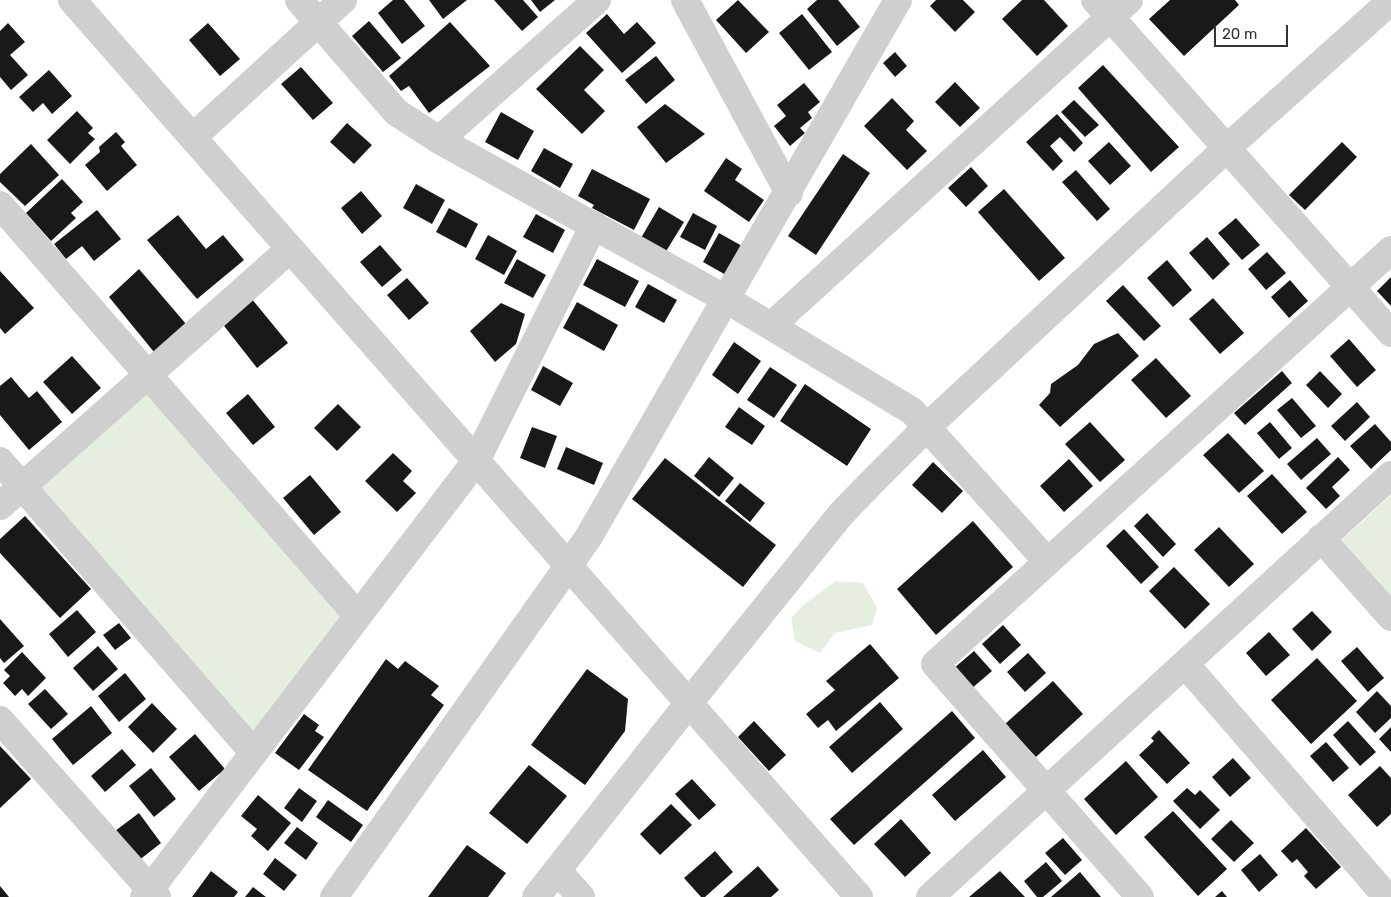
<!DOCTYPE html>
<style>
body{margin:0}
#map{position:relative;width:1391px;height:897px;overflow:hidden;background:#fff;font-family:Rubik,sans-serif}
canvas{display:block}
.scale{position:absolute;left:1214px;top:25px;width:74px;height:22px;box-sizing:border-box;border:2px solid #323232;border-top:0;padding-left:6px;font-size:15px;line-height:18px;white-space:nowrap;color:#323232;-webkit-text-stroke:4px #fff;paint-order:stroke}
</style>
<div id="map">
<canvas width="1391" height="897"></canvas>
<div class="scale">20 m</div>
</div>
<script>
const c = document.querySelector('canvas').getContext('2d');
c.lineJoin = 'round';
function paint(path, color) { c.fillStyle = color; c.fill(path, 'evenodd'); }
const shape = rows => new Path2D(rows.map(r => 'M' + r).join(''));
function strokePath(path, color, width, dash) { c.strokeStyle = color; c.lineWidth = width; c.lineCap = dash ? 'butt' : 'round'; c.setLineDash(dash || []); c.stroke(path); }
paint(shape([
 [142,381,358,616,254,753,22,487],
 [1391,495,1391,598,1342,540],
 [836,581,863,583,877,608,872,625,835,633,820,653,795,641,791,618,802,606]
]), '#e5eee1');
paint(shape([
 [393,0,404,0,425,26,402,44,378,13],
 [429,0,467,0,443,19],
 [494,0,523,0,538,17,522,31],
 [531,0,555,0,540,12],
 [738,0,769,32,746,53,716,20],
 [817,0,838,0,860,27,837,46,807,9],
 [936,0,963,0,975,12,955,32,930,6],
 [1022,0,1044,0,1068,26,1037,56,1002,19],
 [1170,0,1235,0,1239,5,1184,56,1149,19],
 [607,14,624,34,637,22,656,43,622,73,586,33],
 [802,14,832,52,809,70,779,33],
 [369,21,401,58,383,72,352,36],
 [450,22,490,66,429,113,409,86,401,91,389,76],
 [8,23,25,42,10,55,28,75,11,90,0,77,0,31],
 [208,23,240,59,220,76,189,40],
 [580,46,604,70,584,90,605,111,582,134,536,89],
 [895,52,907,66,895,77,883,63],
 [656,56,675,80,646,104,625,80],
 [1103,65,1179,147,1151,172,1078,88],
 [301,67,333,103,313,120,281,84],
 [49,70,72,96,52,114,43,103,33,112,19,97],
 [955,82,980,108,960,127,935,102],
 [804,83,820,102,808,112,812,118,800,128,805,133,790,146,774,126,786,116,777,105],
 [892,98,914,121,906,130,927,151,907,170,864,126],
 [1074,100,1099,125,1085,137,1061,112],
 [665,104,705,134,666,163,637,127],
 [77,111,93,128,88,133,95,139,70,164,47,140],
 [501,112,534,131,518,160,485,142],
 [1057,114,1083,143,1074,152,1060,137,1050,146,1063,161,1053,171,1026,142],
 [347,123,372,145,354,164,330,142],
 [116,132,125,142,121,146,137,165,107,191,85,165,100,152,99,147],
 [1109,142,1131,166,1110,185,1088,161],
 [1342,142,1357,157,1305,210,1289,195],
 [31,144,59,175,25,206,0,182,0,174],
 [544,148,573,164,560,188,531,171],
 [843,154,870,173,816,255,788,236],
 [726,158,742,169,735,180,764,200,749,222,704,191],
 [971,167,988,186,966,207,948,188],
 [592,169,650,199,634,230,592,208,594,205,578,196],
 [1076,170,1110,209,1097,221,1062,182],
 [62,179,83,202,71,213,76,218,51,241,26,213],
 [416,184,445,200,432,224,403,208],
 [1004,189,1065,258,1039,281,978,212],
 [361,191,382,216,362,234,341,208],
 [659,207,684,222,665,253,641,238],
 [449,208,478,224,466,248,436,232],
 [97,210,121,239,94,261,82,246,66,259,54,244],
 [693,213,717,226,705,250,680,237],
 [536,214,565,230,553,253,523,237],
 [178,215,206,249,223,235,244,260,197,299,147,240],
 [1236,218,1260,245,1242,260,1218,233],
 [719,233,742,246,726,275,703,262],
 [488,235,517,251,504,275,475,259],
 [1207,237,1230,264,1213,280,1189,253],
 [380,245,402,270,382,287,360,262],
 [1267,252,1286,273,1266,290,1248,269],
 [517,259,546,275,533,298,504,283],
 [597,259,639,281,625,307,583,285],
 [1167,260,1192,290,1173,307,1147,278],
 [139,269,186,324,154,352,109,297],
 [0,271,34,308,5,334,0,328],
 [1391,277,1391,306,1377,291],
 [407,278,429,303,409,320,387,295],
 [1290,280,1308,301,1289,318,1271,297],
 [648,284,677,300,664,323,635,307],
 [1123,285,1161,326,1144,341,1106,301],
 [251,298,288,343,257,368,221,322],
 [1213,298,1244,333,1220,354,1189,319],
 [577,302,618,325,604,351,563,328],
 [501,303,525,314,516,344,495,362,470,331],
 [1118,333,1139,356,1060,427,1039,405,1050,393,1051,384,1078,365,1094,344],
 [1349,339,1376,370,1357,387,1330,356],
 [734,342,761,361,738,394,712,375],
 [72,356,101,388,72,414,43,382],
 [1156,358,1191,396,1166,418,1131,380],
 [543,366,573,383,560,406,531,390],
 [770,367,797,385,774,418,747,400],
 [1282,371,1292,383,1245,425,1234,413],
 [1320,371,1342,394,1328,408,1306,385],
 [11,377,29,398,37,391,62,422,29,450,0,415,0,386],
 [805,384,871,429,847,466,780,421],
 [248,394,275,427,253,445,226,413],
 [1292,398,1316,426,1301,438,1277,410],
 [1357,402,1370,417,1345,441,1331,426],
 [338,404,361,427,337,451,314,428],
 [739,407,765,426,752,445,725,427],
 [1090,422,1125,460,1100,482,1065,444],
 [1270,422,1292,448,1279,459,1257,433],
 [1375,424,1391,442,1391,450,1371,469,1350,446],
 [532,427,557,436,545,468,520,458],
 [1228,433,1264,471,1239,493,1203,455],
 [1317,438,1331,454,1301,480,1287,464],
 [566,447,603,463,594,485,557,469],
 [393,453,412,471,403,481,416,493,397,512,365,481],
 [709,457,734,478,719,497,694,476],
 [1338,457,1350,470,1332,487,1340,496,1326,509,1306,488],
 [665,458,776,545,743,587,632,499],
 [1069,459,1093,486,1064,512,1040,486],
 [933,462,963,491,942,513,912,485],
 [1272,474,1307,512,1282,534,1247,496],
 [310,475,341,512,314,535,283,498],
 [740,483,765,503,750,522,725,501],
 [1147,513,1176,544,1163,557,1134,526],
 [25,516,91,589,60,618,0,553,0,539],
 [973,521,1013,567,936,635,897,589],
 [1219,527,1254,564,1229,587,1194,550],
 [1124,529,1159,567,1141,584,1106,546],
 [1174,567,1210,604,1185,629,1149,591],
 [77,610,96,632,68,657,49,634],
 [1312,611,1332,632,1312,651,1292,629],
 [0,619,24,646,4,663,0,658],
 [119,623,131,638,115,650,103,635],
 [1003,625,1021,645,1000,664,982,644],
 [1269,632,1290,655,1266,676,1246,653],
 [870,644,899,678,836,731,828,720,818,728,806,714,835,690,826,681],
 [98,646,118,669,93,691,73,668],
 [1357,647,1384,678,1368,692,1341,661],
 [974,651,992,671,971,689,953,669],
 [22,652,46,678,28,696,22,689,15,696,3,683,10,676,4,670],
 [1028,653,1046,673,1025,692,1007,672],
 [1317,658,1357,701,1311,744,1271,700],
 [386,659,398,669,405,661,439,686,431,695,444,705,367,811,308,770],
 [587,669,628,699,625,731,585,785,531,745],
 [125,673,146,699,119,722,98,696],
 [1053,681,1083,714,1036,757,1005,724],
 [45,689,68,714,51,729,28,704],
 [1377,691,1391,706,1391,718,1375,733,1356,712],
 [880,702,903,729,852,773,829,747],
 [152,703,177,729,153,753,128,727],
 [91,706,112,733,73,765,52,739],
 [952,711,975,738,854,845,830,819],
 [304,714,319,725,315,731,324,737,299,770,275,753],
 [754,721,786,755,769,771,738,737],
 [1348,721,1376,752,1360,766,1333,735],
 [1391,727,1391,752,1379,739],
 [1159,730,1190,763,1167,784,1139,755,1154,741,1151,738],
 [195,734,225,769,199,791,169,757],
 [1326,742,1349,768,1333,782,1310,756],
 [0,746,31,779,0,808],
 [122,749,136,765,105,792,91,776],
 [983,750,1006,777,955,821,932,795],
 [1233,758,1251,778,1230,797,1212,777],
 [1126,761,1158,797,1116,835,1084,799],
 [529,765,567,796,527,844,489,813],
 [1380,766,1391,778,1391,814,1377,827,1348,795],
 [151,768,176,799,154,817,129,786],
 [692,779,716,805,699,820,675,794],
 [299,788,317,801,302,822,284,808],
 [1187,788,1195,795,1200,790,1220,810,1200,829,1173,801],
 [258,795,291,823,268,851,251,836,257,829,241,816],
 [328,800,363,825,351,842,316,817],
 [671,804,692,825,660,855,640,834],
 [1173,811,1227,869,1198,896,1144,837],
 [139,813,161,843,138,861,115,831],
 [901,819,931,853,905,877,874,844],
 [1231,820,1254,843,1234,862,1211,839],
 [297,827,318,843,306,860,284,843],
 [1306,828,1341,867,1316,889,1304,876,1308,872,1297,859,1292,863,1281,851],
 [1063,838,1082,860,1065,875,1045,853],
 [467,845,506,873,488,897,428,897],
 [715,851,733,872,705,897,701,897,684,878],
 [1260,854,1278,875,1259,892,1241,870],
 [275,858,297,875,284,891,263,874],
 [1046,862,1062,881,1043,897,1037,897,1024,881],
 [758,866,779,890,771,897,723,897],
 [211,871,238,892,234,897,192,897],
 [1000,871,1025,897,969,897],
 [1080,872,1101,897,1051,897],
 [0,886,9,897,0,897],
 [253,887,266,897,245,897],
 [1222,891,1227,897,1215,897]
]), '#191919');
strokePath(shape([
 [72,0,859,897],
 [299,0,396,112,439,140,724,298,912,411,1047,561],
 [685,0,789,193],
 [1095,0,1391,333],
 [193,137,343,0],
 [439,140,597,0],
 [0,205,358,616],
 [771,326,1129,0],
 [0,461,254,753],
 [0,506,290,249],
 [1321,538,1391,617],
 [1185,664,1387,897],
 [0,720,157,897],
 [557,870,581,897],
 [144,897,476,461,594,225],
 [334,897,588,538,898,0],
 [536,897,688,704,841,514,872,482,928,426,1228,147,1391,1],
 [930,897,1391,475],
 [1140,897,935,664,1391,250]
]), '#cfcfcf', 28);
</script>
